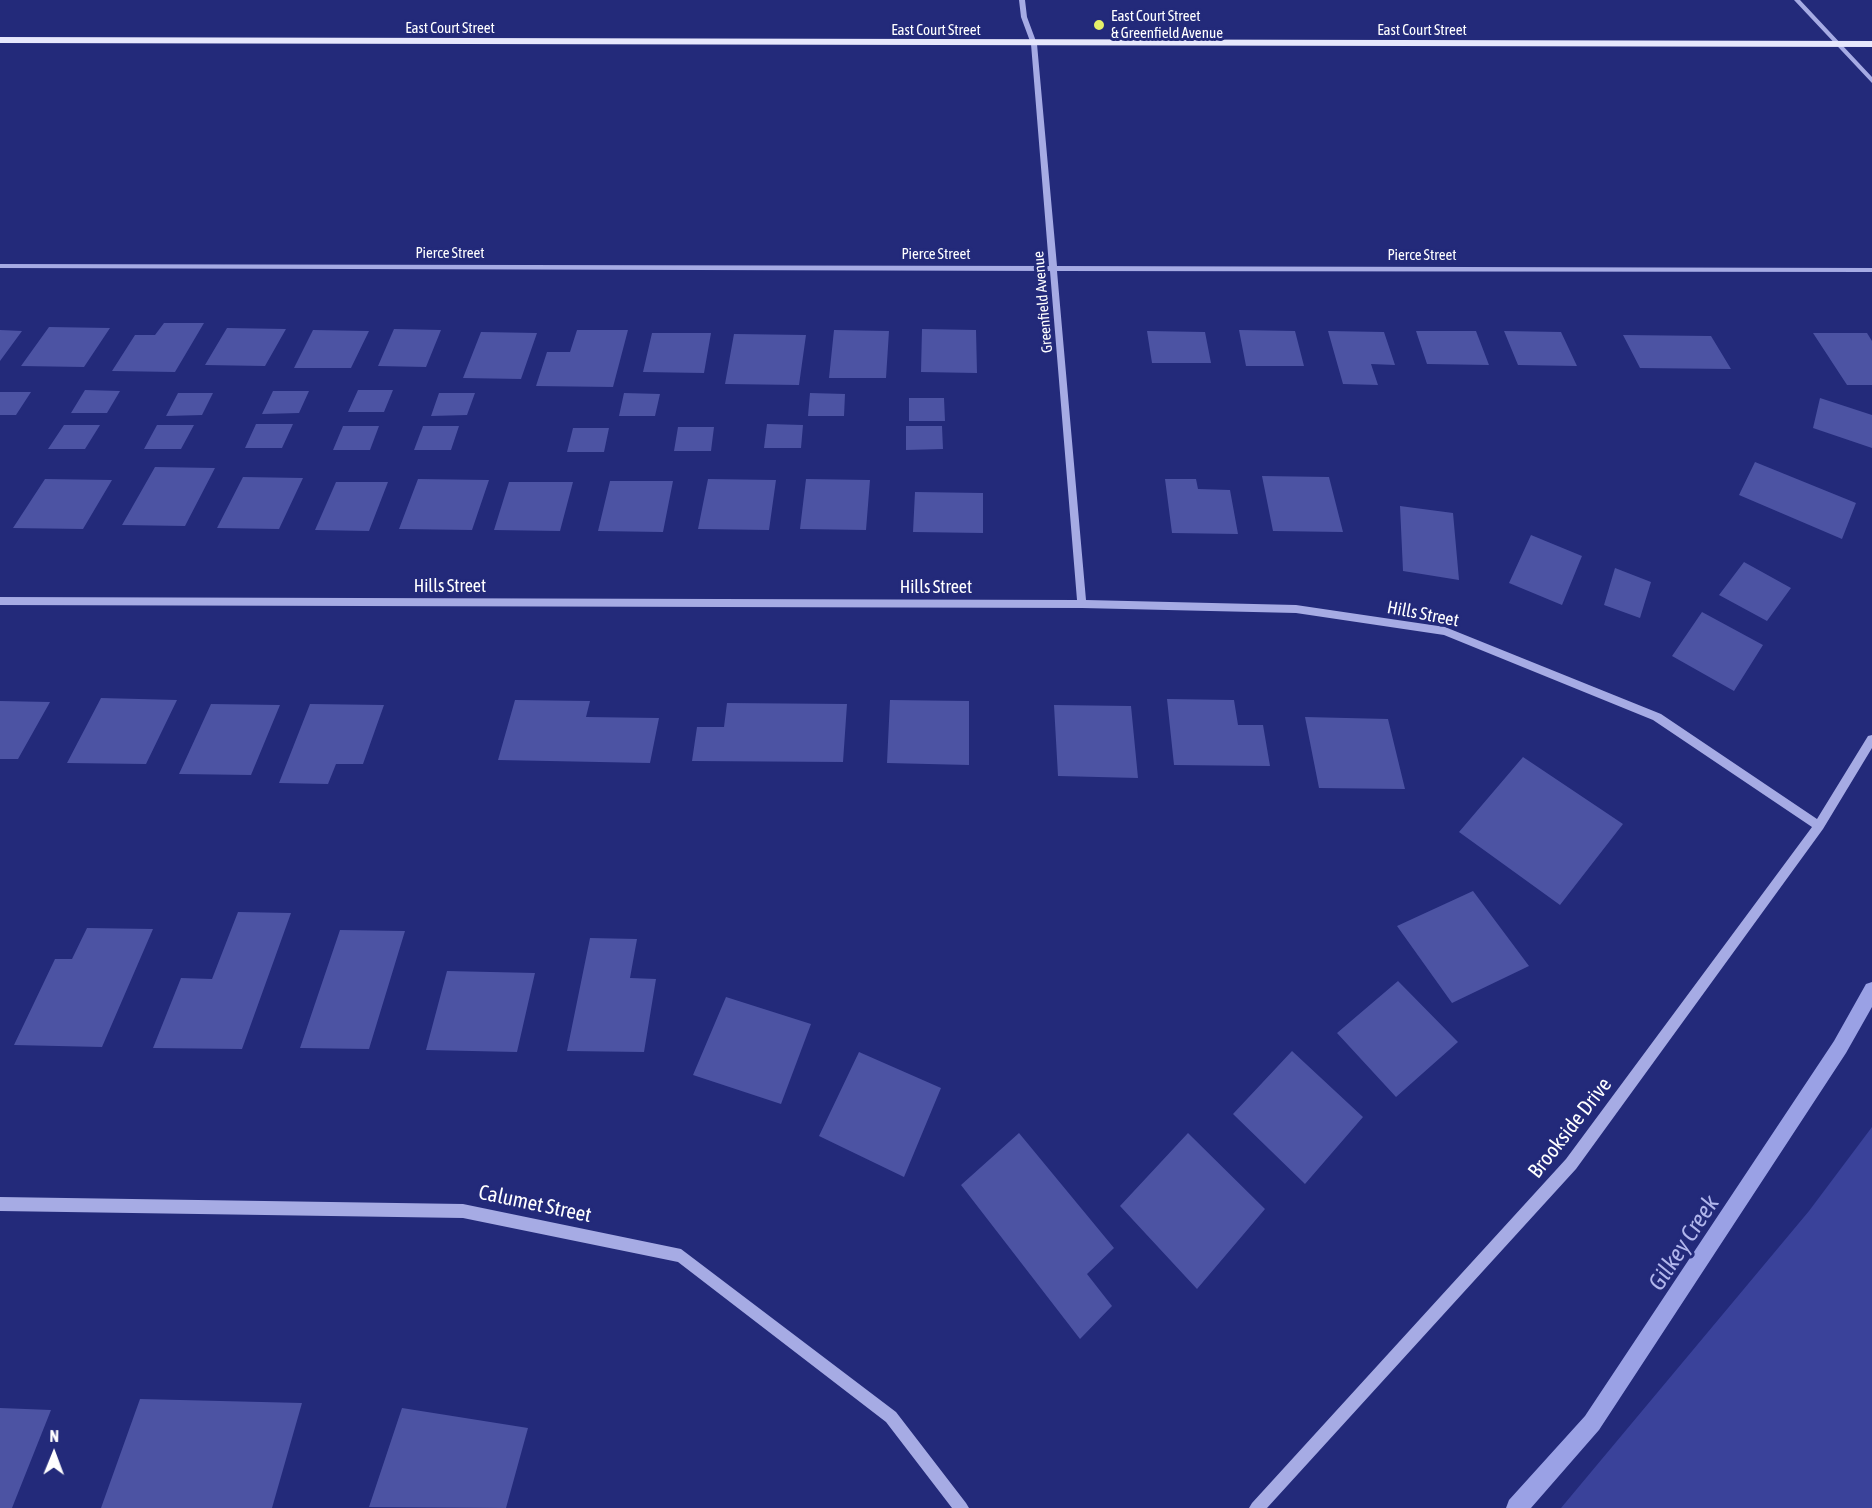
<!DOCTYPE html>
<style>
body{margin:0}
#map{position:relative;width:1872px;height:1508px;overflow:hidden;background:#232a7a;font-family:"Asap Condensed",sans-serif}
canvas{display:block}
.north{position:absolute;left:24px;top:1424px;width:60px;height:60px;-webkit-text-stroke:4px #232a7a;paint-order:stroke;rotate:1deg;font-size:16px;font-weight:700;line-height:24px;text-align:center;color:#fff}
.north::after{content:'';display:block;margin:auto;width:21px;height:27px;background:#fff;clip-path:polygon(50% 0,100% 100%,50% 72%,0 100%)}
</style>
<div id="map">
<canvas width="1872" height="1508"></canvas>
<div class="north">N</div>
</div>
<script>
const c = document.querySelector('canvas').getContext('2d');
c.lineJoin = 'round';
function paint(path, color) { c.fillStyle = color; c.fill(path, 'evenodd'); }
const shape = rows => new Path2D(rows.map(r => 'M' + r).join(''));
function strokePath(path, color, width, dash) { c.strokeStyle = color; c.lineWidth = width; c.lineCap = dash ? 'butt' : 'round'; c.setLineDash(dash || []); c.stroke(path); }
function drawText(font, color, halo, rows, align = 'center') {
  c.font = font + ' "Asap Condensed",sans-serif'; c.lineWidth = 6; c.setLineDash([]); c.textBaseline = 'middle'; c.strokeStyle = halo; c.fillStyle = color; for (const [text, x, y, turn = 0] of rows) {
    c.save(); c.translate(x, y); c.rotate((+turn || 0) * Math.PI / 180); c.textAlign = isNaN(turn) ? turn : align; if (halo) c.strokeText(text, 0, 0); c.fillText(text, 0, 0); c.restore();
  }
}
paint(shape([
 [1872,1127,1872,1508,1561,1508,1809,1211]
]), '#3a429a');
paint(shape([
 [1872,982,1872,1007,1846,1053,1599,1430,1531,1508,1506,1508,1509,1500,1585,1416,1834,1041,1866,984,1872,982]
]), '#9aa1e5');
paint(shape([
 [164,323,204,323,175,372,112,371,135,335,155,335],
 [49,327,110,328,84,367,21,366],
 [227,328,286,329,265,366,205,365],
 [394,329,441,330,426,367,378,366],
 [922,329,976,330,977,373,921,372],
 [0,330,22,331,0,361],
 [313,330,369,331,351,368,294,368],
 [577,330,628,330,613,387,536,386,547,352,570,352],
 [834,330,889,331,886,378,829,378],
 [1239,330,1295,331,1304,366,1246,366],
 [1147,331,1205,332,1211,363,1152,363],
 [1328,331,1384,332,1395,365,1371,364,1378,385,1343,384],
 [1416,331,1476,331,1489,365,1427,364],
 [1504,331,1561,332,1577,366,1518,365],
 [481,332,537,333,521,379,463,378],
 [652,333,711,333,704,373,643,372],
 [1813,333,1867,333,1872,341,1872,385,1847,385],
 [734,334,806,335,799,385,725,384],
 [1623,335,1711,336,1731,369,1640,368],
 [85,390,120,391,107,413,71,413],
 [358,390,393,390,384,412,348,412],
 [273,391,309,391,299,413,262,414],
 [0,392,31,392,16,415,0,415],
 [178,393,213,393,202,415,166,416],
 [439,393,475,393,467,415,431,416],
 [624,393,660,394,655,416,619,416],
 [810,393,845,394,844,416,808,416],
 [909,398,944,398,945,421,909,421],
 [1820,398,1872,415,1872,448,1813,428],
 [256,424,293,424,282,448,245,448],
 [767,424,803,425,801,448,764,448],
 [64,425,100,425,85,449,48,449],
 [157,425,194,425,181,449,144,449],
 [343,426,379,426,370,450,333,450],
 [423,426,459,426,451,450,414,450],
 [906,426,942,426,943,449,906,450],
 [678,427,714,427,711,451,674,451],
 [573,428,609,428,604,452,567,452],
 [1755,462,1856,503,1842,539,1739,495],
 [155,467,215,468,185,526,122,525],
 [1262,476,1329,477,1343,532,1273,531],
 [243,477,303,478,279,529,217,528],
 [45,479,112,480,83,529,13,528],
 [418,479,489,480,472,530,399,529],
 [708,479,776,480,769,530,698,529],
 [806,479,870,480,866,530,800,529],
 [1165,479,1196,479,1198,489,1230,490,1238,534,1172,533],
 [610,481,673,481,663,532,598,531],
 [336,482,388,482,369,531,315,530],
 [509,482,573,482,560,531,494,530],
 [915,492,983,493,983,533,913,532],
 [1400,506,1453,513,1459,580,1403,571],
 [1531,535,1582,556,1562,605,1509,583],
 [1744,562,1791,588,1767,621,1719,595],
 [1615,568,1651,582,1640,618,1604,605],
 [1702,612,1763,645,1734,691,1672,656],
 [101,698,177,700,146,764,67,763],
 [1167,699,1234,700,1238,725,1263,725,1270,766,1174,765],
 [515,700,590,701,586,717,659,718,650,763,498,760],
 [890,700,969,701,969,765,887,763],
 [0,701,50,702,18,759,0,759],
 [727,703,847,704,843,762,692,761,697,727,724,727],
 [211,704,280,705,251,775,179,774],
 [310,704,384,705,363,764,336,764,328,784,279,783],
 [1054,705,1131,706,1138,778,1058,776],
 [1305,717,1388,719,1405,789,1319,788],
 [1523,757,1623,824,1560,905,1459,832],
 [1473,891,1529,966,1452,1003,1397,926],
 [238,912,291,913,242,1049,153,1048,181,978,212,979],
 [87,928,153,929,102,1047,14,1045,55,959,72,959],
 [340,930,405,931,369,1049,300,1048],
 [590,938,637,939,630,978,656,979,644,1052,567,1051],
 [447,971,535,973,517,1052,426,1050],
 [1398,981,1458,1042,1396,1097,1337,1033],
 [726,997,811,1024,781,1104,693,1075],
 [1292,1051,1363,1117,1305,1184,1233,1114],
 [859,1052,941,1088,904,1177,819,1136],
 [1019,1133,1114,1248,1087,1274,1112,1306,1080,1339,961,1185],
 [1188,1133,1265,1209,1197,1289,1120,1206],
 [140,1399,302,1403,272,1508,101,1508],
 [0,1408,51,1410,12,1508,0,1508],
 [402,1408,528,1428,506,1508,369,1507]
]), '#4c53a3');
paint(shape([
 [1019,0,1025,0,1027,17,1037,44,1057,266,1872,268,1872,272,1057,271,1086,600,1296,605,1445,627,1661,714,1817,819,1868,736,1872,735,1872,748,1823,829,1576,1169,1267,1508,1249,1508,1252,1503,1566,1159,1812,827,1653,720,1444,635,1296,613,1082,608,0,605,0,597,1077,600,1050,271,0,268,0,264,1049,266,1031,44,1021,17,1019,0],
 [1794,0,1800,0,1872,77,1872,83,1794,0],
 [0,1197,463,1204,681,1249,896,1412,966,1503,969,1508,952,1508,886,1422,678,1262,463,1218,0,1211,0,1197]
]), '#a6abe4');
paint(shape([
 [0,37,1872,41,1872,47,0,43,0,37]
]), '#e6e7fc');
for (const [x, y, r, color] of [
 [1099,25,6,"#e5ef69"]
]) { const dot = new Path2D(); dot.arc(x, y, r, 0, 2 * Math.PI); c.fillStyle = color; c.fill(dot); strokePath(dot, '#232a7a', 2); }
drawText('15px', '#fff', '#232a7a', [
 ["East Court Street",1111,16],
 ["& Greenfield Avenue",1111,33]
], 'left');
drawText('15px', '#fff', '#232a7a', [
 ["East Court Street",450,28],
 ["East Court Street",936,30],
 ["East Court Street",1422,30],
 ["Pierce Street",450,253],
 ["Pierce Street",936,254],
 ["Pierce Street",1422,255],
 ["Greenfield Avenue",1043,302,-95]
]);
drawText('18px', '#fff', '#232a7a', [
 ["Hills Street",450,586],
 ["Hills Street",936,587],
 ["Hills Street",1423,614,11]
]);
drawText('21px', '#fff', '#232a7a', [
 ["Brookside Drive",1570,1128,-52],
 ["Calumet Street",535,1204,12]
]);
drawText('italic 24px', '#b1b6ec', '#232a7a', [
 ["Gilkey Creek",1684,1243,-57]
]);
</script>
